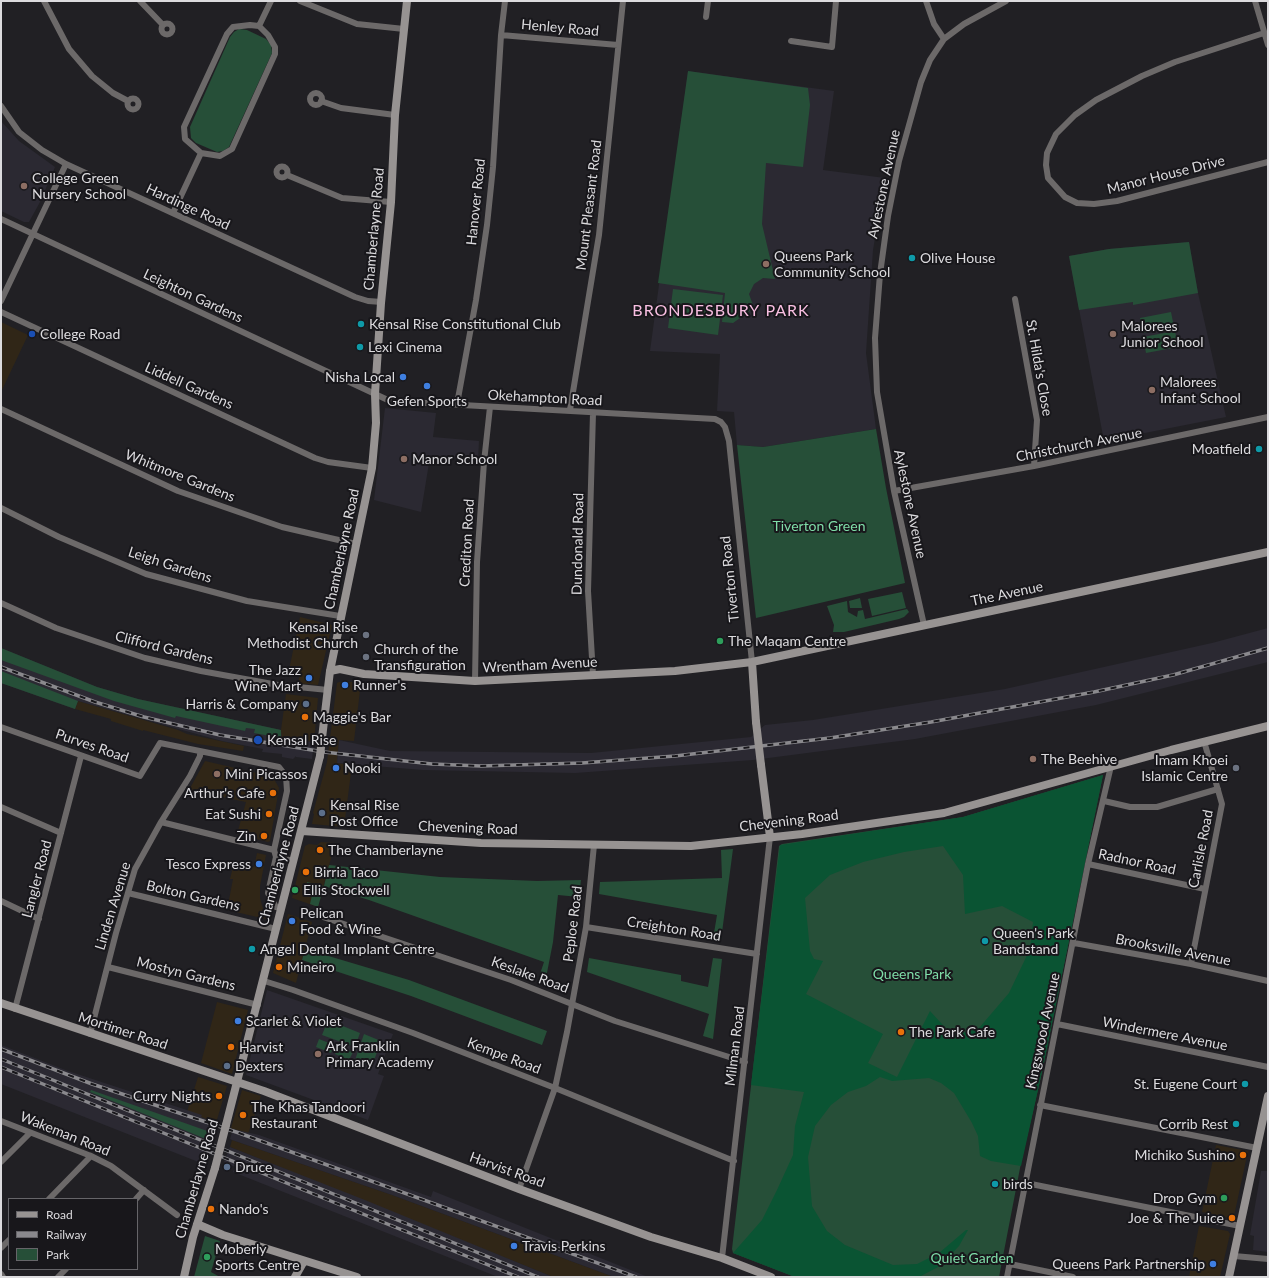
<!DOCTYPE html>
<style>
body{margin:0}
#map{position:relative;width:1269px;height:1278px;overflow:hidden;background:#212024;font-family:Lato,sans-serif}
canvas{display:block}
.frame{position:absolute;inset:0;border:2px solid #dcdbde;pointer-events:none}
.legend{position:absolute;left:8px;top:1198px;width:130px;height:72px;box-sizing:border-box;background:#18171b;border:1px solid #666569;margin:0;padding:5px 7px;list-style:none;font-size:12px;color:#dcdbde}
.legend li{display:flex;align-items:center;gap:8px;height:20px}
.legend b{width:20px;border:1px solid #666569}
</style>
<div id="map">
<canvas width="1269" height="1278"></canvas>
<div class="frame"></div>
<ul class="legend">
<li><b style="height:5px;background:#979392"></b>Road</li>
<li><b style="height:5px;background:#8a898d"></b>Railway</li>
<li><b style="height:11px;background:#264f38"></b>Park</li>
</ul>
</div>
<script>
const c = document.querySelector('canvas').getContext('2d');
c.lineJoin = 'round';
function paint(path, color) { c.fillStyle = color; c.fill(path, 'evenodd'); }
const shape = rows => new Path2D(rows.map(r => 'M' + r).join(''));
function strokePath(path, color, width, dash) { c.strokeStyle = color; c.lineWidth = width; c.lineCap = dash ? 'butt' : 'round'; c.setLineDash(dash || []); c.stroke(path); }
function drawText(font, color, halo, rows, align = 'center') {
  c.font = font + ' Lato,sans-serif'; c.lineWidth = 4; c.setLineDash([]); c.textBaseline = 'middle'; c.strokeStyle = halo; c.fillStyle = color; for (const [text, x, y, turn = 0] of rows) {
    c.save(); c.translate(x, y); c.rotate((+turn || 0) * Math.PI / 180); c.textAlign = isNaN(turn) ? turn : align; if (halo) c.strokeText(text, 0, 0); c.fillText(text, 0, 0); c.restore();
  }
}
paint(shape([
 [1,322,28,335,1,392],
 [300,617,332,625,318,685,298,683,300,673,289,670],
 [339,682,361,682,354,741,339,740,337,763,352,765,344,827,312,824,314,814,313,813,327,762,337,683],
 [286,694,318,698,314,742,281,739,281,730],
 [78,701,178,730,187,734,244,746,243,751,198,744,143,730,143,731,111,721,111,719,75,709],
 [205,761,270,776,274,779,279,788,270,841,268,842,237,834,246,802,189,790],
 [321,842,335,843,318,907,292,898,305,846,309,844,317,845],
 [257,853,266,855,260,886,260,898,266,919,227,910,233,879,230,879,233,867,245,870,246,866,254,867],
 [288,914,312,922,296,983,273,973],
 [217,1002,248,1010,232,1074,201,1063],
 [198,1077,227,1086,216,1123,201,1117,201,1115,187,1112],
 [242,1090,261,1096,248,1134,231,1128],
 [232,1140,392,1195,614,1277,553,1277,230,1147],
 [1216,1145,1248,1151,1234,1216,1230,1218,1202,1212],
 [1199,1226,1228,1231,1230,1234,1220,1277,1189,1277]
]), '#302617');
paint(shape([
 [688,71,834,91,823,170,885,178,873,250,866,353,876,429,763,447,737,445,734,412,717,411,720,354,650,351],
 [1,121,19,141,55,167,40,202,29,222,24,222,1,211],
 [1189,242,1198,293,1226,417,1104,441,1069,256,1109,249],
 [385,408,436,413,433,437,479,441,478,460,430,457,421,512,374,500],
 [1268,628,1268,662,1096,705,915,739,753,760,575,773,423,770,337,763,339,740,390,751,591,753,751,737,765,725,813,720,1005,689,1212,643],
 [1,648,97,687,138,699,281,730,282,739,314,742,312,759,296,757,296,756,293,759,282,757,282,754,262,752,263,749,222,741,78,701,75,709,1,683],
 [267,990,393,1034,378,1074,384,1076,368,1120,246,1075],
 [1,1045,68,1071,202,1115,201,1117,216,1123,206,1165,1,1084],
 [233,1129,259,1135,431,1197,433,1191,648,1277,614,1277,392,1195,232,1140,230,1139],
 [230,1147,365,1200,553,1277,498,1277,233,1172,235,1167,224,1162],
 [1261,1171,1268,1171,1268,1252,1253,1250,1254,1236,1250,1235]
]), '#2b2932');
paint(shape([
 [239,29,247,30,266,39,271,45,272,53,229,147,223,151,217,152,196,143,191,138,190,127,230,37,234,32],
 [688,71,808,88,810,105,803,167,766,163,762,224,775,279,763,278,754,284,749,294,754,308,733,323,722,322,725,293,658,283],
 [1189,242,1198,293,1133,305,1133,302,1079,310,1069,256,1109,249],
 [673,289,723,295,718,335,668,328],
 [1171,312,1174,327,1143,333,1140,318],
 [1175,331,1178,347,1146,353,1143,337],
 [876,429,886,488,905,583,756,618,737,445,763,447],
 [902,592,906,608,872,616,868,599],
 [860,598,862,608,850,608,849,601],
 [847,601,848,612,857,617,858,611,863,610,865,619,907,609,909,612,904,617,899,619,844,632,833,632,834,625,827,606],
 [1,648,97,687,138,699,281,730,281,738,254,733,255,729,246,728,245,731,176,716,175,718,114,701,1,660],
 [1,671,78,701,75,709,1,683],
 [1103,775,1042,1072,1021,1163,999,1277,795,1277,733,1253,732,1249,779,846,782,844,963,817],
 [733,849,721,940,713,939,717,915,599,894,600,882,722,878,721,850],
 [329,865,440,877,537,881,581,880,579,897,558,895,553,942,545,983,538,980,544,962,369,900,324,886,318,907,310,904,312,895,306,894,306,892,313,893,315,886,307,884,307,882,324,886],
 [305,949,409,980,547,1031,542,1045,411,996,302,960],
 [589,958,681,975,681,981,708,987,713,958,722,959,713,1039,703,1036,709,1014,587,972],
 [328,1020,360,1033,355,1047,322,1035],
 [364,1034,381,1041,372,1066,355,1060],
 [319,1039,334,1045,331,1053,316,1047],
 [338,1046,353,1052,349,1060,335,1054],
 [91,1090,213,1133,211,1141,90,1092],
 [205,1236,220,1241,211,1272,220,1277,194,1277]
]), '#264f38');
paint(shape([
 [1103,775,1042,1072,1021,1166,991,1161,980,1156,978,1136,972,1123,954,1093,941,1083,929,1078,892,1081,880,1077,866,1086,848,1092,831,1105,815,1126,808,1157,812,1206,827,1231,845,1245,893,1265,917,1264,939,1253,966,1230,968,1230,959,1246,940,1266,919,1277,795,1277,733,1253,762,1220,777,1190,793,1155,795,1126,804,1092,751,1085,780,845,963,817],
 [943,846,963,875,965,914,1002,906,1033,922,1030,949,1009,993,979,1028,953,1036,930,1011,897,1077,868,1063,883,1034,806,994,823,961,814,959,810,951,805,898,830,875,863,862,904,852]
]), '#0a5433');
strokePath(shape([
 [44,1,69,49,92,76,113,93,128,101],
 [140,1,163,25],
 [300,1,357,24,404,29],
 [926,1,934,24,944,39],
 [1255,1,1268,45],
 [706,17,708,1],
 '161.5 29a5.5 5.5 0 1 1 11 0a5.5 5.5 0 1 1-11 0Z',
 [250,25,259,26,268,35,275,47,275,54,232,149,220,156,201,153,185,139,184,127,227,34,233,27,250,25],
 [259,26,271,1],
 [1264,33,1175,62,1142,76,1096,100,1075,115,1056,134,1047,153,1046,165,1048,178,1065,197,1077,203,1094,204,1117,201,1268,162],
 [501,35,618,45],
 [791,41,832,47,836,1],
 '310 99a6 6 0 1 1 12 0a6 6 0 1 1-12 0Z',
 '127.5 104a5.5 5.5 0 1 1 11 0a5.5 5.5 0 1 1-11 0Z',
 [321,101,341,108,395,115],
 [1,106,19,132,42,150,66,164,355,297,368,301,382,302],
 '276.5 172a5.5 5.5 0 1 1 11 0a5.5 5.5 0 1 1-11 0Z',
 [287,175,342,198,391,202],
 [173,213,201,153],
 [1,219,390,401,715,419,721,422,725,427,729,441,752,662],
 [1015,299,1037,420,1034,466],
 [1,301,66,164],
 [1,312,315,458,328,462,372,468],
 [457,404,476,300,487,225,493,167,501,35,505,1],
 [1,409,178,491,282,527,356,544],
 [570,410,599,235,623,1],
 [894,491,1034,466,1268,417],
 [1,508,59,537,146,574,247,601,340,616],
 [1,603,56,628,145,658,201,671,278,685,328,690],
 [924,625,894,491,877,392,875,338,880,274,888,216,899,161,921,82,930,60,944,39,964,24,1006,1],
 [593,675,588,591,593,413],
 [475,681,477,562,484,462,490,407],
 [1,727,140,776,160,743,279,767,286,776,287,791,274,850,276,857,268,893,276,907,281,908],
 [1104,801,1130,807,1157,807,1218,789],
 [1,807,61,833],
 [161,822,274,850],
 [276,857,293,861],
 [1088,864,1205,889],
 [128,893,276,929],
 [1,901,39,919],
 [308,912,511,980,615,1021,745,1062],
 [586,927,757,954],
 [1074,943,1191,964,1268,981],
 [1191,964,1222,804,1204,741],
 [108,967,258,1005],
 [264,981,293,990,413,1033,555,1088,734,1161],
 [15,1009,81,756],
 [1057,1024,1268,1067],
 [90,1034,116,933,135,869,161,822,190,776,200,756,200,751],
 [1040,1105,1257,1148],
 [1,1121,91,1156,111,1166,177,1215],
 [1,1162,30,1133],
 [1026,1183,1240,1226],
 [519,1189,555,1088,567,1032,586,927,594,845],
 [49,1199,91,1156],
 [136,1199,144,1190],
 [1,1248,9,1240],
 [1234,1256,1268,1259],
 [722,1258,770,837],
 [1010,1264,1073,1277],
 [1,1274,3,1277],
 [58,1277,66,1269],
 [1007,1277,1088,864,1111,766]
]), '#6c6969', 6);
strokePath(shape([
 [752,662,756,722],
 [330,671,340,669,364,674,475,681,675,671,752,662,1268,552],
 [322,738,330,671,372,468,376,423,375,394,381,303,391,202,395,115,407,1],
 [761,765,770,837],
 [302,831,481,843,691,846,802,834,944,813,1171,750,1268,726],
 [1,1003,264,1091,519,1189,651,1237,722,1258,771,1277],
 [226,1125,320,756],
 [197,1224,223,1235,357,1277],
 [184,1277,193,1237,215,1168],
 [295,1277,304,1261],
 [1229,1277,1268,1096]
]), '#979392', 8);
const rail = shape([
 [1,667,95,702,144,717,220,735,324,752,432,764,481,766,582,763,675,756,830,738,931,722,1094,692,1173,675,1268,648],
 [1,1049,92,1084,239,1133,636,1277],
 [1,1059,538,1277],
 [1,1067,518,1277]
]);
strokePath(rail, '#8a898d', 3.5);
strokePath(rail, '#18171b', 2, [6]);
strokePath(shape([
 [756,722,761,765],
 [320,756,322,738],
 [215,1168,226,1125]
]), '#979392', 8);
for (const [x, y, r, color] of [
 [24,186,4,"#8d6e63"],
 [912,258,4,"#0f9aa8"],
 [766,264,4,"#8d6e63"],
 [361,324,4,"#0f9aa8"],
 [32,334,4,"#1a4fb4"],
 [1113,334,4,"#8d6e63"],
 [360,347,4,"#0f9aa8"],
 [403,377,4,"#3f7fe0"],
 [427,386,4,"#3f7fe0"],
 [1152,390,4,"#8d6e63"],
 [1259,449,4,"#0f9aa8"],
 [404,459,4,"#8d6e63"],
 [366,635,4,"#6b7280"],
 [720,641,4,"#2e9e5b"],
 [366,657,4,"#6b7280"],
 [309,678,4,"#3f7fe0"],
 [345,685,4,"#3f7fe0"],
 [306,704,4,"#5c6f8a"],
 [305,717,4,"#e8710a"],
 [258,740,5,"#1a4fb4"],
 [1033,759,4,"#8d6e63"],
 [336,768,4,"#3f7fe0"],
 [1236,768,4,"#6b7280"],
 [217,774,4,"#8d6e63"],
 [273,793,4,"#e8710a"],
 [322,813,4,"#5c6f8a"],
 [269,814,4,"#e8710a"],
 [264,836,4,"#e8710a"],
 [320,850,4,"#e8710a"],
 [259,864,4,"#3f7fe0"],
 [306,872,4,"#e8710a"],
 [295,890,4,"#2e9e5b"],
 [292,921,4,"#3f7fe0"],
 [985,941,4,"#0f9aa8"],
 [252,949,4,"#0f9aa8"],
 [279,967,4,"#e8710a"],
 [238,1021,4,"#3f7fe0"],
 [901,1032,4,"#e8710a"],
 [231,1047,4,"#e8710a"],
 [318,1054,4,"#8d6e63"],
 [227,1066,4,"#5c6f8a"],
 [1245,1084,4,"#0f9aa8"],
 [219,1096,4,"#e8710a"],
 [243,1115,4,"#e8710a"],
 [1236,1124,4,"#0f9aa8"],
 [1243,1155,4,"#e8710a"],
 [227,1167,4,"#5c6f8a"],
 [995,1184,4,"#0f9aa8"],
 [1224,1198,4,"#2e9e5b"],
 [211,1209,4,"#e8710a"],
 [1232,1218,4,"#e8710a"],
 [514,1246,4,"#3f7fe0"],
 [207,1257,4,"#2e9e5b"],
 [1213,1264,4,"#3f7fe0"]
]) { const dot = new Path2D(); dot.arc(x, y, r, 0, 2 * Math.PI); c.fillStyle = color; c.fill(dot); strokePath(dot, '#18171b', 1.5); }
drawText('14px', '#dcdbde', '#18171b', [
 ["Henley Road",560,28,5],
 ["Manor House Drive",1166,175,-14],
 ["Aylestone Avenue",884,184,-78],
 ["Hanover Road",476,202,-84],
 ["Mount Pleasant Road",589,205,-83],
 ["Hardinge Road",188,207,25],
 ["Chamberlayne Road",374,229,-85],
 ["Leighton Gardens",193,296,25],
 ["St. Hilda's Close",1039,368,80],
 ["Liddell Gardens",189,386,24],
 ["Okehampton Road",545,398,3],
 ["Christchurch Avenue",1079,445,-11],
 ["Whitmore Gardens",180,476,22],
 ["Aylestone Avenue",910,504,78],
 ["Crediton Road",467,543,-87],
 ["Dundonald Road",578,544,-89],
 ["Chamberlayne Road",342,549,-78],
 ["Leigh Gardens",170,565,18],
 ["Tiverton Road",730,579,-96],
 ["The Avenue",1007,594,-12],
 ["Clifford Gardens",164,648,14],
 ["Wrentham Avenue",540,665,-3],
 ["Purves Road",92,746,19],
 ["Chevening Road",789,821,-7],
 ["Chevening Road",468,828,2],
 ["Carlisle Road",1201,849,-79],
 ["Radnor Road",1137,862,12],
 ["Chamberlayne Road",279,866,-75],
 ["Langler Road",37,879,-75],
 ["Bolton Gardens",193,896,13],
 ["Linden Avenue",113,906,-73],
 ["Peploe Road",573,924,-83],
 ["Creighton Road",674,929,9],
 ["Brooksville Avenue",1173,950,11],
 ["Mostyn Gardens",186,974,14],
 ["Keslake Road",530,975,20],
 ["Mortimer Road",123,1031,18],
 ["Kingswood Avenue",1043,1031,-78],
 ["Windermere Avenue",1165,1034,11],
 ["Milman Road",735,1046,-83],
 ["Kempe Road",504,1056,21],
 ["Wakeman Road",65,1134,22],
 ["Harvist Road",507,1170,20],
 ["Chamberlayne Road",197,1179,-74]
]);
drawText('14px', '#dcdbde', '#18171b', [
 ["College Green",32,178],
 ["Nursery School",32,194],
 ["Queens Park",774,256],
 ["Community School",774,272],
 ["Olive House",920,258],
 ["Kensal Rise Constitutional Club",369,324],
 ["Malorees",1121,326],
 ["Junior School",1121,342],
 ["College Road",40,334],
 ["Lexi Cinema",368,347],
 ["Nisha Local",395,377,"right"],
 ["Malorees",1160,382],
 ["Infant School",1160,398],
 ["Gefen Sports",427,401,"center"],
 ["Moatfield",1251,449,"right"],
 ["Manor School",412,459],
 ["Kensal Rise",358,627,"right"],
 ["Methodist Church",358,643,"right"],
 ["The Maqam Centre",728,641],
 ["Church of the",374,649],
 ["Transfiguration",374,665],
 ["The Jazz",301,670,"right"],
 ["Wine Mart",301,686,"right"],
 ["Runner's",353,685],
 ["Harris & Company",298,704,"right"],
 ["Maggie's Bar",313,717],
 ["Kensal Rise",267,740],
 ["The Beehive",1041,759],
 ["Imam Khoei",1228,760,"right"],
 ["Islamic Centre",1228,776,"right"],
 ["Nooki",344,768],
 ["Mini Picassos",225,774],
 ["Arthur's Cafe",265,793,"right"],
 ["Kensal Rise",330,805],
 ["Post Office",330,821],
 ["Eat Sushi",261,814,"right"],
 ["Zin",256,836,"right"],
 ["The Chamberlayne",328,850],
 ["Tesco Express",251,864,"right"],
 ["Birria Taco",314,872],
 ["Ellis Stockwell",303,890],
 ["Pelican",300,913],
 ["Food & Wine",300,929],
 ["Queen's Park",993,933],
 ["Bandstand",993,949],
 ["Angel Dental Implant Centre",260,949],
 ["Mineiro",287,967],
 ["Scarlet & Violet",246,1021],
 ["The Park Cafe",909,1032],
 ["Ark Franklin",326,1046],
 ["Primary Academy",326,1062],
 ["Harvist",239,1047],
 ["Dexters",235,1066],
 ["St. Eugene Court",1237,1084,"right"],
 ["Curry Nights",211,1096,"right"],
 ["The Khas Tandoori",251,1107],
 ["Restaurant",251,1123],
 ["Corrib Rest",1228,1124,"right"],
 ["Michiko Sushino",1235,1155,"right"],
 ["Druce",235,1167],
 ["birds",1003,1184],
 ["Drop Gym",1216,1198,"right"],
 ["Nando's",219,1209],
 ["Joe & The Juice",1224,1218,"right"],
 ["Travis Perkins",522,1246],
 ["Moberly",215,1249],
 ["Sports Centre",215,1265],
 ["Queens Park Partnership",1205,1264,"right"]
], 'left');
drawText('14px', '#7fdda8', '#18171b', [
 ["Tiverton Green",819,526],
 ["Queens Park",912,974],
 ["Quiet Garden",972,1258]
]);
c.letterSpacing = '1px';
drawText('16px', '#f9bfe2', '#18171b', [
 ["BRONDESBURY PARK",721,311]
]);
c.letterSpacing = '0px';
</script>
